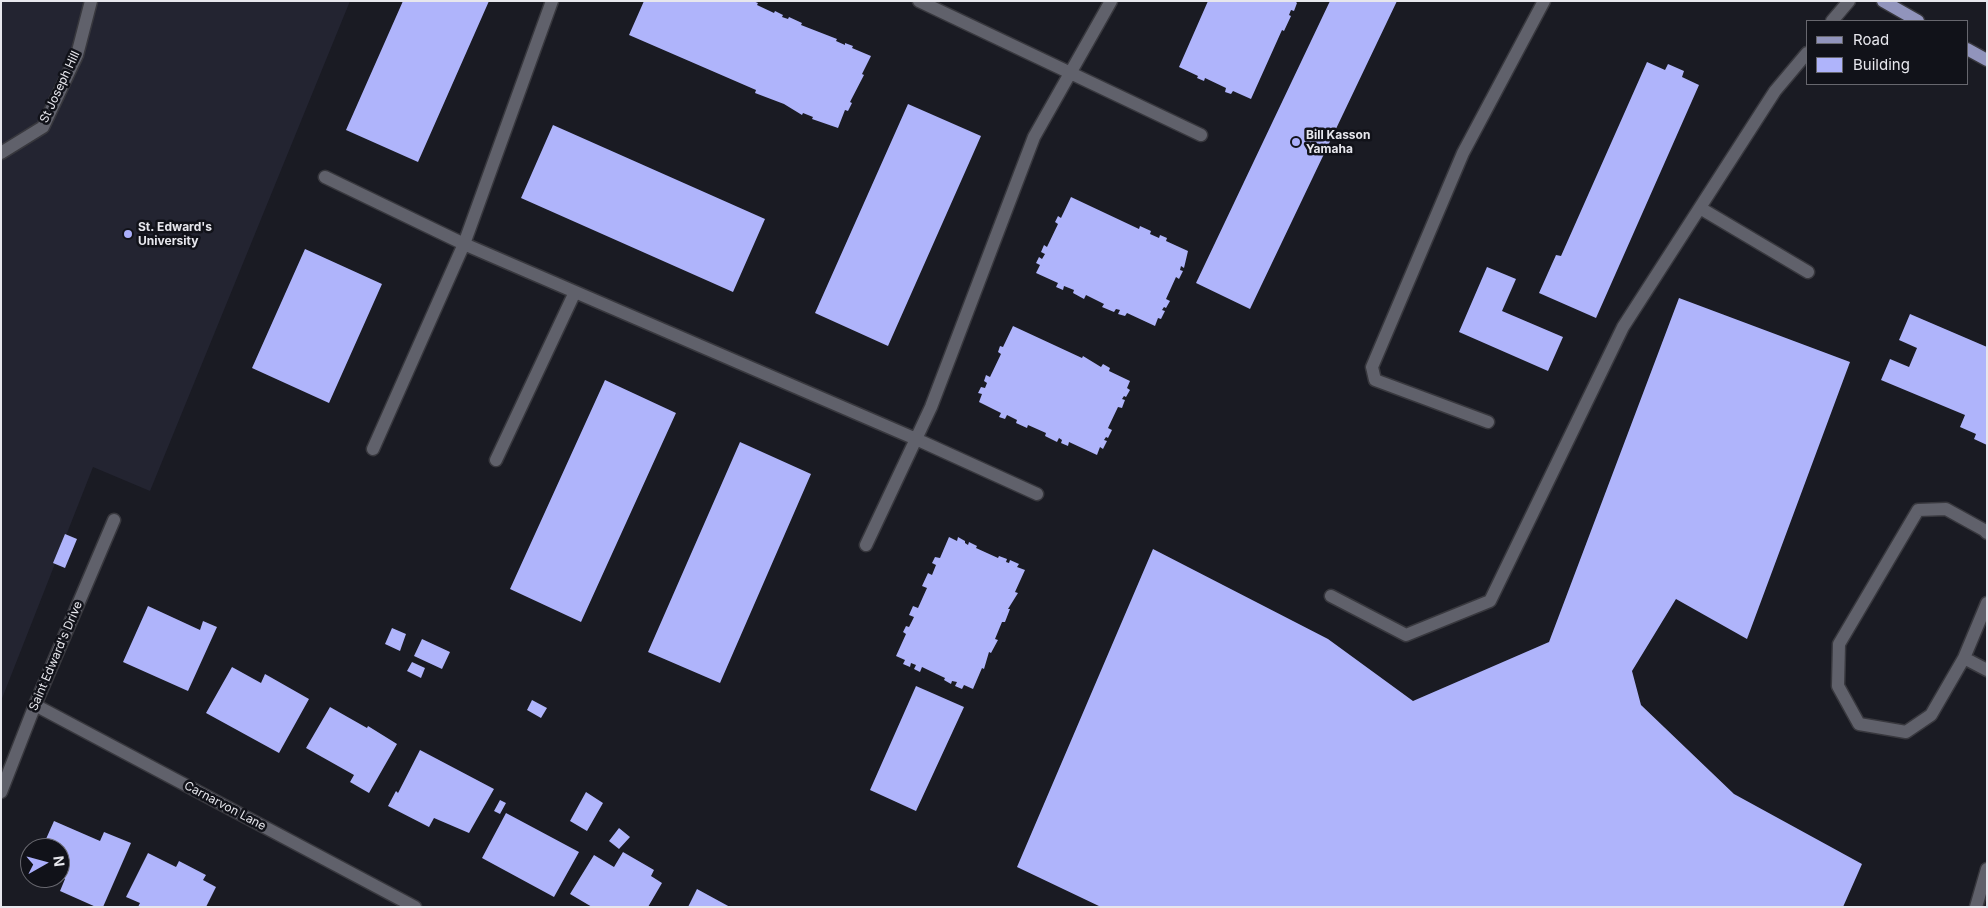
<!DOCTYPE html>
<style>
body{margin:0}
#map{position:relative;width:1988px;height:908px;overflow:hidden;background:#1a1b23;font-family:Inter,sans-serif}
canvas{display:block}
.frame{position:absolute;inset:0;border:2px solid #e7e7ed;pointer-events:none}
.legend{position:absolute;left:1806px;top:20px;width:162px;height:65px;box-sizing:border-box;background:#111219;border:1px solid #67676e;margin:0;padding:6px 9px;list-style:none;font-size:15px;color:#e7e7ed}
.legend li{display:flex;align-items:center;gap:10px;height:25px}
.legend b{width:25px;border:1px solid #67676e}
.north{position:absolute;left:20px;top:838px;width:50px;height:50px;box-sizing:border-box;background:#111219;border:1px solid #67676e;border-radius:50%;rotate:83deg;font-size:14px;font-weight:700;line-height:20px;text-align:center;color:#e7e7ed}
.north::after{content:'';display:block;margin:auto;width:18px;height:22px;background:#abaffb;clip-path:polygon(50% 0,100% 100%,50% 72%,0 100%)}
</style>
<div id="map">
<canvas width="1988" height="908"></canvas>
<div class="frame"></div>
<ul class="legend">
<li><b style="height:6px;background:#9194bc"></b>Road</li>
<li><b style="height:14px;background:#afb4fb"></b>Building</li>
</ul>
<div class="north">N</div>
</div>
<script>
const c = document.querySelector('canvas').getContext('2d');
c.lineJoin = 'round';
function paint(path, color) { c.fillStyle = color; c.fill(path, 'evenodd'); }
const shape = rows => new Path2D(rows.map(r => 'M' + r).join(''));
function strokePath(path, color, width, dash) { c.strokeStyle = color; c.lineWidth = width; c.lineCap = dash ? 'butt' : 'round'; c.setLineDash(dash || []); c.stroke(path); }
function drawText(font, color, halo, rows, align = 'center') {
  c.font = font + ' Inter,sans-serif'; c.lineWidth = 5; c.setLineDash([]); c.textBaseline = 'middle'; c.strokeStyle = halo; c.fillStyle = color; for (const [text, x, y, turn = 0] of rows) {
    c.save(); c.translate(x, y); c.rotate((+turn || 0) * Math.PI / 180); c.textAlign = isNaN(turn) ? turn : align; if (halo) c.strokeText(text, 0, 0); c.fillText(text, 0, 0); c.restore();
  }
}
paint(shape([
 [1,1,350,1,150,491,93,467,1,701]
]), '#232431');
paint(shape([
 [403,1,489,1,418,162,346,130],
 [644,1,753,1,758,3,757,5,774,13,775,11,783,15,782,17,788,19,789,17,802,23,801,25,837,39,836,41,845,45,845,43,853,46,852,48,871,56,862,74,864,75,850,102,852,103,848,111,845,110,838,128,812,119,813,117,803,113,802,115,784,104,755,93,756,90,629,35],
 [1208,1,1295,1,1297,3,1294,11,1291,10,1289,15,1291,16,1284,31,1282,30,1251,99,1233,91,1231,94,1225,92,1226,88,1205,78,1204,81,1197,78,1198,76,1179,67],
 [1330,1,1397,1,1250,309,1196,283],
 [1647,62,1665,70,1668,64,1684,71,1682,77,1699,85,1596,318,1539,293,1556,255,1561,256],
 [908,104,981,136,888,346,815,313],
 [553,125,765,219,733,292,521,198],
 [1071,197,1139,229,1140,226,1151,231,1150,234,1159,238,1160,235,1167,238,1166,241,1188,251,1184,268,1181,266,1180,270,1183,271,1179,279,1176,277,1166,299,1170,301,1166,308,1164,307,1162,310,1165,311,1161,319,1158,318,1155,326,1127,313,1125,316,1118,314,1120,310,1116,309,1114,312,1102,307,1104,304,1086,295,1084,299,1073,293,1074,290,1064,286,1063,290,1056,287,1058,283,1036,273,1040,265,1036,263,1039,257,1042,259,1045,254,1041,252,1044,245,1047,247,1058,224,1055,222,1058,216,1061,218],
 [305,249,382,284,329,403,252,368],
 [1487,267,1516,279,1502,311,1563,337,1548,371,1459,332],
 [1679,298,1850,362,1747,639,1676,599,1632,671,1641,705,1734,794,1862,864,1843,907,1101,907,1017,867,1153,549,1328,639,1413,701,1549,642],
 [1910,314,1987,347,1987,445,1974,439,1976,434,1960,427,1965,415,1881,380,1890,359,1909,367,1917,348,1899,340],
 [1013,326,1082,358,1083,356,1101,367,1103,364,1110,368,1109,371,1130,381,1127,388,1130,390,1126,397,1124,396,1122,399,1125,400,1122,408,1118,407,1108,428,1112,430,1108,438,1106,437,1104,440,1107,441,1103,449,1100,447,1097,455,1069,442,1068,446,1061,443,1062,440,1059,438,1057,442,1045,436,1046,433,1028,425,1027,428,1016,423,1017,420,1007,415,1005,419,999,417,1001,413,979,402,982,394,978,393,981,387,985,388,987,383,984,381,986,375,990,377,1001,354,998,352,1000,346,1003,347],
 [605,380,676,413,581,622,510,589],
 [740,442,811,474,720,683,648,652],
 [65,534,77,539,65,568,53,563],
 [949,537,957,541,958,537,965,541,965,543,968,545,969,542,977,546,976,548,998,558,999,556,1007,559,1006,562,1009,563,1010,560,1019,564,1017,567,1025,570,1015,592,1018,593,1008,609,1010,609,1005,622,1002,622,995,639,998,640,991,653,989,652,984,669,982,668,973,689,964,685,962,689,955,686,957,682,952,681,951,684,944,680,945,678,922,667,920,672,914,669,916,665,911,663,910,667,903,664,905,660,896,656,906,634,903,632,906,626,909,627,914,617,909,615,913,606,918,608,927,588,922,586,928,573,932,575,936,565,932,563,935,557,940,558],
 [148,606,200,630,203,621,217,627,188,691,123,662],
 [392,628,406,634,400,651,385,644],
 [422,639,450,652,442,669,414,656],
 [412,662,425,668,421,678,407,671],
 [232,667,261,683,265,674,309,699,279,753,206,713],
 [916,686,964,707,916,811,870,790],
 [532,700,547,708,541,718,527,710],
 [330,707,367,728,368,726,397,744,369,793,350,782,354,775,306,748],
 [420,750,494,789,469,833,434,818,429,827,388,806,396,791,398,793],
 [586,792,603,803,587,831,570,821],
 [500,800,506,803,500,814,494,811],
 [506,813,579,852,554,897,482,858],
 [54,821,100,841,104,832,131,843,103,907,96,907,60,891,65,879,60,877,60,848,42,848],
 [619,828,630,837,619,849,609,841],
 [623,852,654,870,651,876,662,883,648,907,592,907,570,894,594,855,614,867],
 [148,853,176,867,179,861,206,875,203,880,216,887,206,907,138,907,140,903,126,897],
 [697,889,730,907,688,907]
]), '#afb4fb');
const lane = shape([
 [919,1,1201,135],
 [1832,21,1849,1],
 [325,177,464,244,552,1],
 [1700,208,1808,272],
 [1488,422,1375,380,1372,367,1463,153,1544,1],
 [373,449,464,244,916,439,931,407,1034,137,1111,1],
 [496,460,575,292],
 [1987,533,1984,530,1946,509,1918,510,1839,644,1838,686,1859,724,1906,732,1931,715,1964,658,1987,603],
 [866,545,916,439,1037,494],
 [1331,596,1406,635,1490,601,1623,327,1775,91,1807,53],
 [1964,658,1987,670]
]);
const street = shape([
 [1,153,43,127,77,55,91,1],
 [35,705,415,907],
 [1,792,35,705,114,520],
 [1976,907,1987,869]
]);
const primary = shape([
 [1883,1,1918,21],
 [1967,49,1987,60]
]);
strokePath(lane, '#38383e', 15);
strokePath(street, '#38383e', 15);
strokePath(primary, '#38383e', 15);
strokePath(lane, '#60616b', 12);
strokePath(street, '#60616b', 12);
strokePath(primary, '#9194bc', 12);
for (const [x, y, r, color] of [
 [1296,142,5,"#abaffb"],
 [128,234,5,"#abaffb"]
]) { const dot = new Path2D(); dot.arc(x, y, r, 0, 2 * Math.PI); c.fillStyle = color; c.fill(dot); strokePath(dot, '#111219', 2); }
drawText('12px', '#e7e7ed', '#111219', [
 ["St Joseph Hill",60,87,-65],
 ["Saint Edward's Drive",56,656,-67],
 ["Carnarvon Lane",225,806,28]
]);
drawText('bold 12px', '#e7e7ed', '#111219', [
 ["Bill Kasson",1306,135],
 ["Yamaha",1306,149],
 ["St. Edward's",138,227],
 ["University",138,241]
], 'left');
</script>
